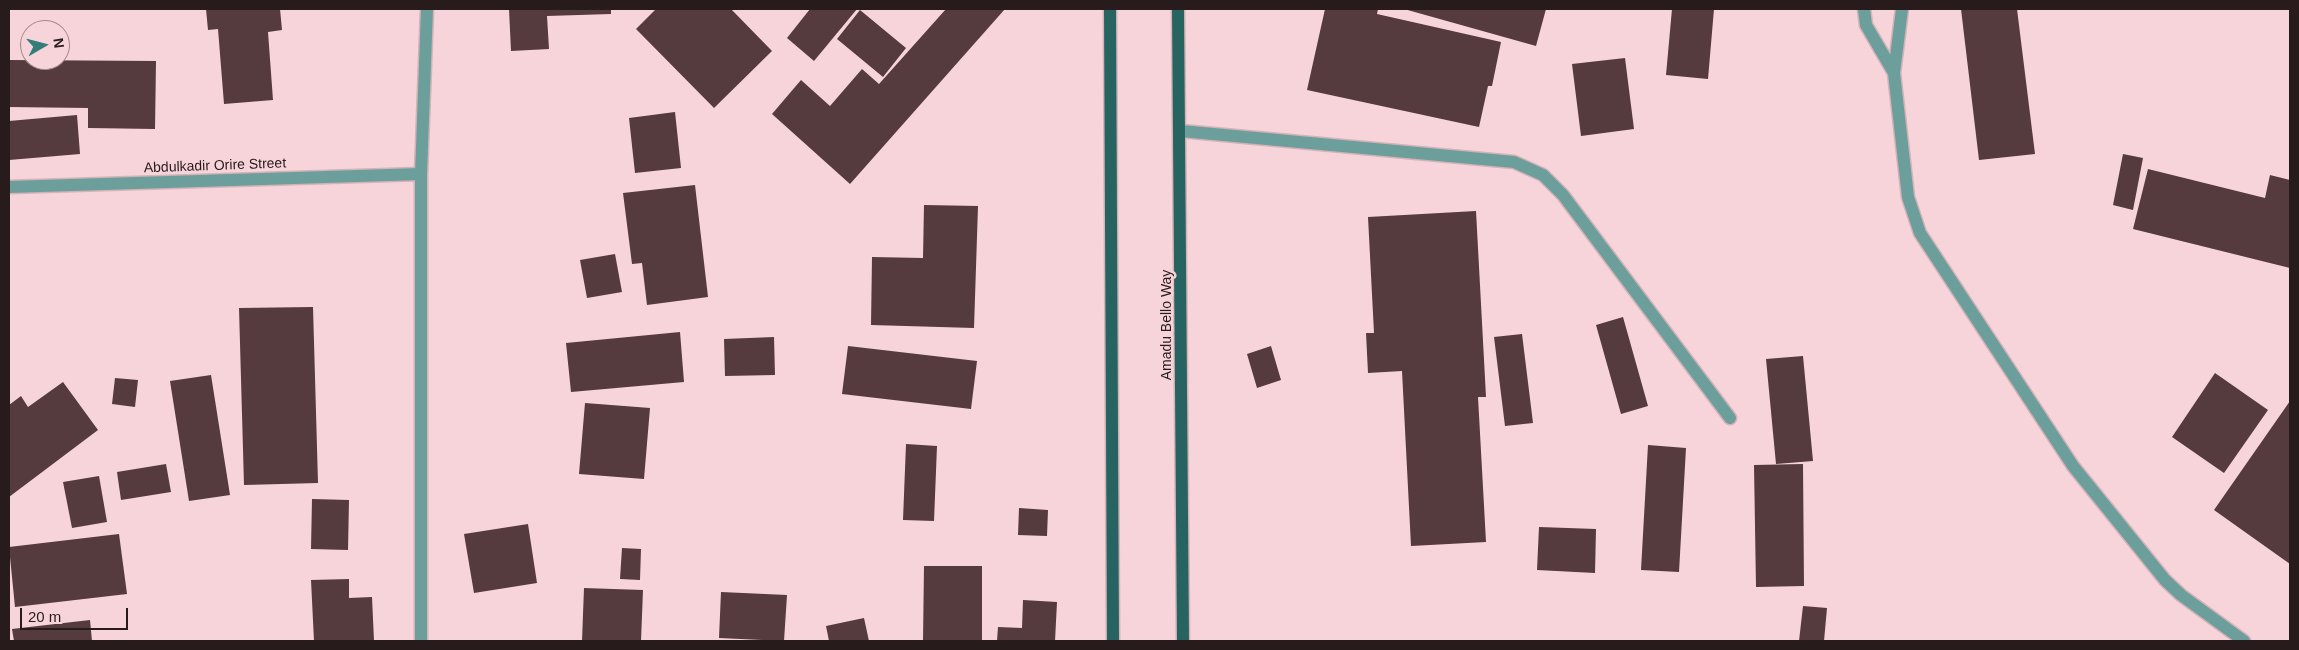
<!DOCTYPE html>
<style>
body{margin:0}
#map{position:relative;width:2299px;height:650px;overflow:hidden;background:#f7d4d9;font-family:Helvetica,sans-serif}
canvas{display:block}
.frame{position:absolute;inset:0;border:10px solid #271b1c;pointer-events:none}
.north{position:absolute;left:20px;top:20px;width:50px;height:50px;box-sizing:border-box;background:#f7d4d9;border:1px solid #a48a8d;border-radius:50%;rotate:82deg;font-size:14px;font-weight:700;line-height:20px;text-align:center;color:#271b1c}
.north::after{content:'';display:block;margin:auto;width:18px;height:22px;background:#347d79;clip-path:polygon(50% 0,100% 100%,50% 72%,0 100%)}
.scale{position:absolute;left:20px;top:608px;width:108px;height:22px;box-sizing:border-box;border:2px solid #271b1c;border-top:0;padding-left:6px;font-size:15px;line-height:18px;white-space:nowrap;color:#271b1c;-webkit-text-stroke:4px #f7d4d9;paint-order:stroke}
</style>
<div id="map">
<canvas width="2299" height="650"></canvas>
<div class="frame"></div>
<div class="north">N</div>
<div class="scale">20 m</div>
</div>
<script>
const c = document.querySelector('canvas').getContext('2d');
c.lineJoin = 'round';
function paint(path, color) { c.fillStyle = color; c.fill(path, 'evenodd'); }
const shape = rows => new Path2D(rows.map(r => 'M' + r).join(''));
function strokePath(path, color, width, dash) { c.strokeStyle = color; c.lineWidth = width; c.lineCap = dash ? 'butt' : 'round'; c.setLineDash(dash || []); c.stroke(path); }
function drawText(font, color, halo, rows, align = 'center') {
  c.font = font + ' Helvetica,sans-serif'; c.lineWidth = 5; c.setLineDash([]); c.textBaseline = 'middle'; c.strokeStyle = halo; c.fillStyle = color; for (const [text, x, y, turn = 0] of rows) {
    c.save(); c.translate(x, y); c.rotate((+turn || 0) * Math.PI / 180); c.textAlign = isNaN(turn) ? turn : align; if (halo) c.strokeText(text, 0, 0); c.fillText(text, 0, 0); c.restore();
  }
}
paint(shape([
 [206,9,280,9,282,30,268,32,273,100,224,104,218,29,208,30],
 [509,9,611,9,611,14,547,16,549,49,511,51],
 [656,9,731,9,772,51,714,108,636,29],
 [810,9,857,9,814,61,787,38],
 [946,9,1005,9,850,184,772,114,801,80,830,106,862,69,879,84],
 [1325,9,1378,9,1377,14,1501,42,1492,86,1488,86,1479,127,1307,90],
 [1404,9,1546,9,1536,46],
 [1672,9,1714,9,1708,79,1666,75],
 [1961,9,2017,9,2035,154,1979,160],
 [860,10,906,48,883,77,837,39],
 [1625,58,1634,129,1581,136,1572,64],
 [9,60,156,61,155,129,88,128,88,108,9,107],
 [675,112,681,168,635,173,629,118],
 [77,115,80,154,9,160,9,121],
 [2123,154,2143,158,2133,210,2113,205],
 [2148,169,2265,198,2270,175,2290,180,2290,268,2133,229],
 [695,185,708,297,647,305,642,263,632,264,623,193],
 [924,205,978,206,974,328,871,325,872,257,923,258],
 [1476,211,1486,397,1478,397,1486,542,1411,546,1402,371,1368,373,1366,333,1374,333,1368,217],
 [615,254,622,292,587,298,580,260],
 [313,307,318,483,244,485,239,308],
 [1623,317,1648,406,1621,414,1596,325],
 [680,332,684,382,571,392,566,343],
 [1522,334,1533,423,1505,426,1494,337],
 [774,337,775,375,725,376,724,339],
 [848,346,977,361,971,409,842,394],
 [1271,346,1281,380,1257,388,1247,354],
 [1803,356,1813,461,1776,464,1766,359],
 [2215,373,2268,410,2224,473,2172,437],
 [211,375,230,495,189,501,170,381],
 [115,378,138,380,135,407,112,404],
 [63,382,98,430,9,497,9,405,21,396,28,407],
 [2290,401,2290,564,2214,510],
 [585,403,650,408,644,479,579,474],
 [906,444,937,446,934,521,903,520],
 [1648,445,1686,448,1679,572,1641,570],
 [166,464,171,492,121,500,117,472],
 [1803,464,1804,586,1756,587,1754,465],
 [99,476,107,522,72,528,63,482],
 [312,499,349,500,348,550,311,549],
 [1019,508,1048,510,1047,536,1018,535],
 [528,524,537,583,474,593,464,534],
 [1539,527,1596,529,1595,573,1537,570],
 [119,534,127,594,15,607,9,547],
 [622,548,641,549,640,580,620,579],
 [924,566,982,566,982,641,923,641],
 [349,579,349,598,372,597,374,641,314,641,311,580],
 [584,588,643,590,641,641,582,641],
 [721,592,787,595,784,641,719,638],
 [1023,600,1057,602,1055,641,997,641,998,627,1022,628],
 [1803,606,1827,608,1824,641,1799,641],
 [864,618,869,641,829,641,826,626],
 [90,620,92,641,14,641,12,629]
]), '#553a3e');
const minor = shape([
 [1864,9,1866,25,1894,73],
 [1902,9,1894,73,1908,197,1920,233,2073,466,2165,580,2181,595,2244,641],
 [1181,131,1514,162,1543,175,1563,195,1730,418],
 [9,187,421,174],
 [421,641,421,174,427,9]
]);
const major = shape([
 [1110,9,1113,641],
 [1178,9,1183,641]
]);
strokePath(minor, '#d2b3b7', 15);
strokePath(major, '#d2b3b7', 15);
strokePath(minor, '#6c9f9c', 12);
strokePath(major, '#276360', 12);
drawText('14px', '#271b1c', '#f7d4d9', [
 ["Abdulkadir Orire Street",215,166,-2],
 ["Amadu Bello Way",1167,325,-90]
]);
</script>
